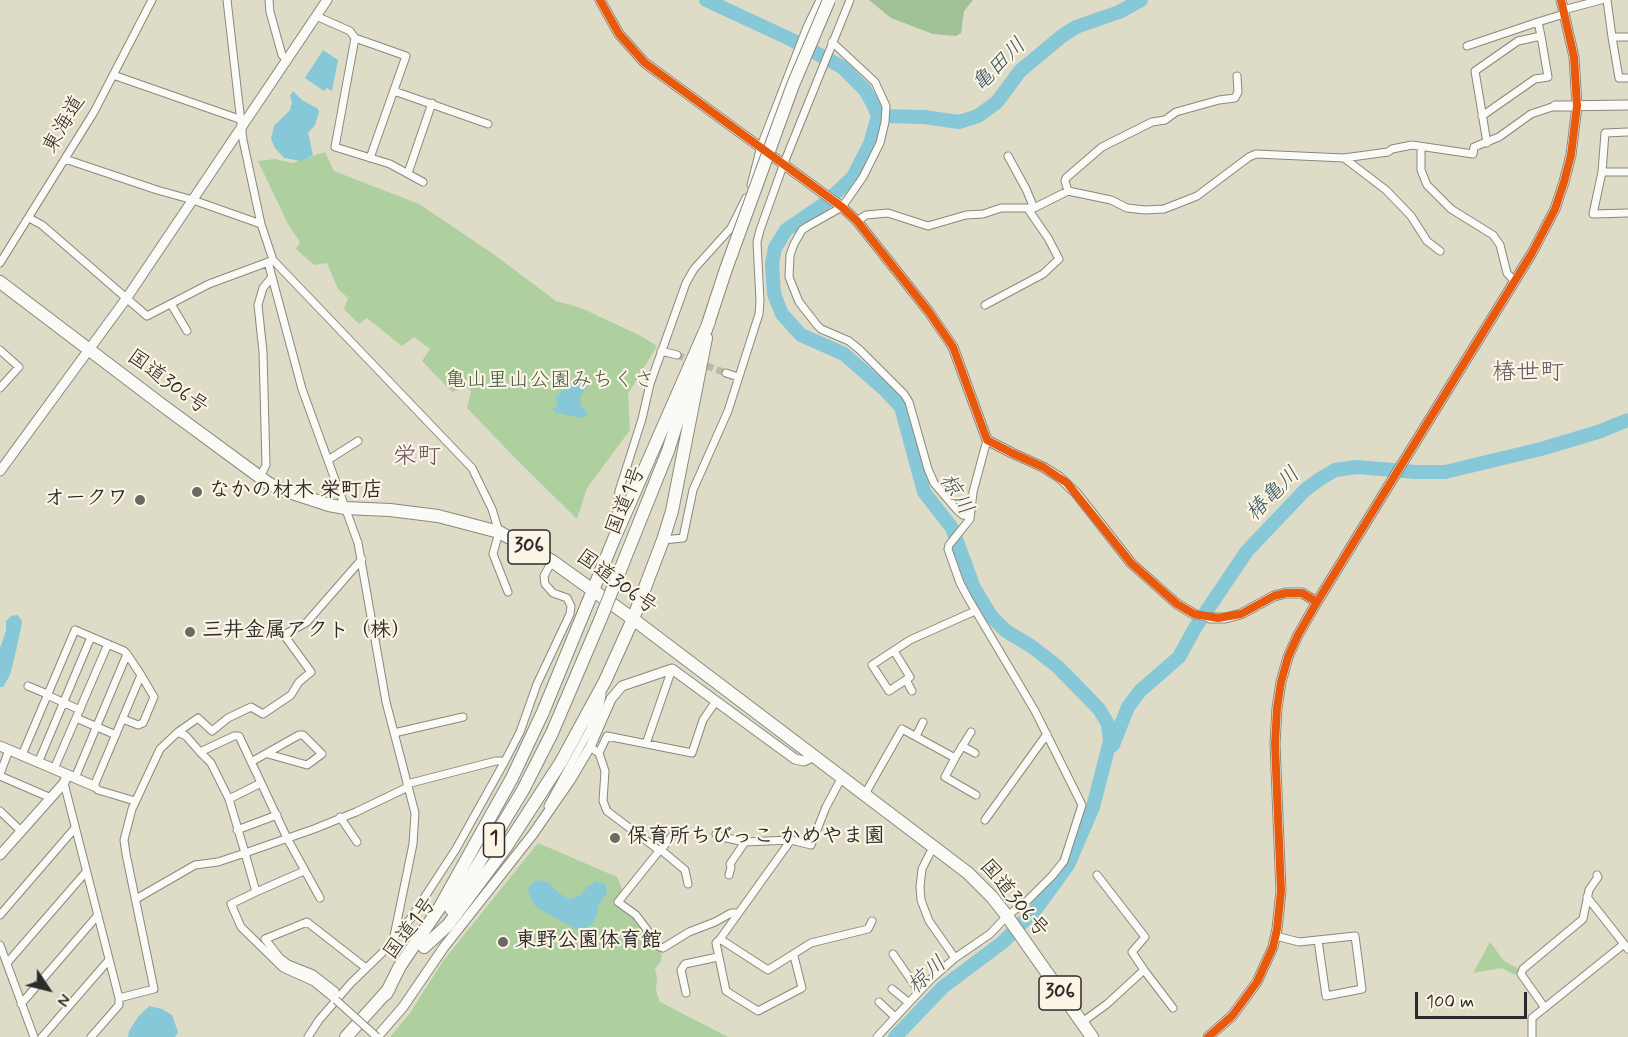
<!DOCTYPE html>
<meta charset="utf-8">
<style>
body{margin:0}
#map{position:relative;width:1628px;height:1037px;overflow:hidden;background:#dedbc7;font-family:Mynerve,sans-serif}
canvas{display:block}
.north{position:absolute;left:18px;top:959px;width:60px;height:60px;-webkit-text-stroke:4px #fcf5e5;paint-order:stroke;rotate:125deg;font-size:16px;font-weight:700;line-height:24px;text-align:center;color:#2b2b2b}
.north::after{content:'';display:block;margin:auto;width:21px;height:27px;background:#2b2b2b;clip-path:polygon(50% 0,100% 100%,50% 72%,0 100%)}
.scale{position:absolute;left:1415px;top:992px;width:112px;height:27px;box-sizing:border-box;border:3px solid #2b2b2b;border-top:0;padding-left:8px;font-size:18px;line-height:21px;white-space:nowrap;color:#2b2b2b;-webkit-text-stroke:4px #fcf5e5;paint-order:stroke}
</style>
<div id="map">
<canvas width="1628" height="1037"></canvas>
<div class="north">N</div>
<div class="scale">100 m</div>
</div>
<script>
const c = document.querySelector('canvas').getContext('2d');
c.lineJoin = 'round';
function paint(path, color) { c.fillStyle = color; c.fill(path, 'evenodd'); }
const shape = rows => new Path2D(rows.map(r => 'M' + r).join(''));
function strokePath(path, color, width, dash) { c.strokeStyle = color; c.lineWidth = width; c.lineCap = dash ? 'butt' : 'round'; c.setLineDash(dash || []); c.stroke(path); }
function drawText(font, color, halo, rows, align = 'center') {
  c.font = font + ' Mynerve,"Klee One",sans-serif'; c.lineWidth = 4.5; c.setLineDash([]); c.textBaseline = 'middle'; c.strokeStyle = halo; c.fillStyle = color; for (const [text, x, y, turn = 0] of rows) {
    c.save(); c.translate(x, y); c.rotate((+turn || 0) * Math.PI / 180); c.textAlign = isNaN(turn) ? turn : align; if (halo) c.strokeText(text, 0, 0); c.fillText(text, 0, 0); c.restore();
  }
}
paint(shape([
 [325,152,334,171,419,204,492,253,556,301,581,308,639,335,657,346,628,394,630,430,587,488,577,519,518,461,467,408,471,391,467,387,452,392,422,361,430,349,414,337,402,346,367,318,359,324,344,309,348,298,338,289,327,263,314,265,296,249,300,242,288,224,258,161,275,159,292,163],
 [538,843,617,877,622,889,623,902,662,953,661,961,655,969,657,977,656,991,660,1002,728,1037,390,1037,410,1013,443,961],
 [1490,942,1504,961,1519,969,1515,975,1502,968,1473,973]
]), '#aed09f');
paint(shape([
 [869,0,973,0,964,11,961,33,956,36,933,34,891,18]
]), '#a0c196');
paint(shape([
 [323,50,338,60,332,91,327,88,324,91,305,78],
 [293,91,302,100,318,109,319,112,315,125,308,133,313,155,301,161,284,158,275,148,271,139,274,126,290,110,292,102,290,96],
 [579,374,587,377,590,381,580,397,581,407,586,410,588,415,579,418,559,413,558,415,552,409,558,406,555,398],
 [17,615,21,619,22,623,16,651,10,675,3,687,0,687,0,648,6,631,6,621,11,616],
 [536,880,548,882,560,894,570,899,581,895,587,887,596,881,606,885,607,893,599,904,596,917,593,923,585,929,577,930,536,907,530,897,528,888],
 [149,1006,162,1009,172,1015,178,1032,175,1037,128,1037,129,1031,138,1017]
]), '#86c7d8');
strokePath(shape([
 [706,0,792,40,842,67,865,90,872,102,878,116,870,144,853,177,824,204,786,230,775,248,772,264,774,294,782,314,801,335,844,354,884,389,901,407,924,492,952,528,974,588,991,616,1006,631,1031,646,1058,667,1099,709,1108,724,1110,741,1093,807,1068,865,1036,909,1003,942,943,987,895,1037],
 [878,116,924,117,959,122,978,116,997,102,1020,71,1062,36,1076,27,1119,12,1141,0],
 [1113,745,1128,707,1140,691,1179,657,1195,628,1247,551,1305,490,1320,479,1335,470,1357,467,1416,472,1445,472,1541,449,1598,432,1628,420]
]), '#86c7d8', 14);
strokePath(shape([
 [677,355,726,373]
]), '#bab8a8', 7, [7, 3.5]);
const street = shape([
 [227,0,243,140,261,224,273,260,472,468,492,509,499,532,493,554,508,592],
 [269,0,270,12,282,55,287,60],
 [1607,0,1612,37],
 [1563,10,1601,0],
 [316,16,350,31,355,38,406,56,370,158],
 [1628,37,1612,37,1619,78,1628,78],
 [355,38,335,147,390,164,423,182],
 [832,42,875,82,886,106,885,122,880,143,863,177,842,207,808,226,802,230,794,244,790,255,789,277,799,302,817,325,821,329,849,341,860,350,904,394,909,402,928,469,934,483,957,510,963,515,970,516],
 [1467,46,1538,22],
 [113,75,242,120],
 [394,91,488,124],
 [1482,116,1535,79,1548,77,1541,36],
 [1628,132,1605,133,1602,172,1593,214,1628,213],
 [1487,143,1475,71,1518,41,1541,36,1538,22,1564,14],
 [1421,147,1421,170,1427,185,1451,209,1493,235,1500,245,1507,273,1515,282],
 [1008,156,1026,189,1034,208],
 [1344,158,1386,190,1411,216,1427,241,1440,251],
 [65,159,157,190,193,200,261,224],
 [1602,172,1628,172],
 [408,173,432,103],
 [751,185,761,146,807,27,820,0],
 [1068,191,1065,181,1066,178,1102,147,1152,122,1165,120,1176,112,1219,100,1235,98,1238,92,1237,76],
 [29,218,42,225,147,316,209,284,271,261],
 [857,221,866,215,888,213,928,226,966,215,983,214,1001,208,1034,208,1068,191,1111,200,1127,208,1145,210,1164,209,1197,196,1249,157,1256,154,1344,158,1388,152,1392,149,1412,145,1473,154,1474,147,1499,137,1531,114,1555,106],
 [268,262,302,389,358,543,386,702,415,813,413,844,393,941],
 [0,263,94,112,152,0],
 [171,304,187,331],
 [985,305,1043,274,1059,259,1048,238,1028,209],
 [0,350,19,367,0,388],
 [661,351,677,355],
 [726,373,738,377],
 [328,460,358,441],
 [260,477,266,465,263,352,258,305,263,288,271,278],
 [615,528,619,491,642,419,650,384,686,283,694,269,731,228,746,198],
 [663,540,683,538,693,490,728,411,759,314,760,301,757,242,760,230,784,163,850,0],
 [1194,614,1210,618],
 [894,651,910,677,889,691,872,665,910,640,975,611],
 [127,654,141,675,94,786,98,790,135,801],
 [906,680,912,691],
 [28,686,47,694],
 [47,695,80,710],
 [76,718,116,735],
 [123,719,138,725,143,723,154,697,141,675],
 [178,732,198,718,212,731,228,718,251,707,263,714,291,695,299,682,311,672,284,635,307,622,362,559],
 [394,733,463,717],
 [916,736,923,722],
 [646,744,672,669],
 [962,746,975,753],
 [590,747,599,753,607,736,692,753,703,720,716,701],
 [599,753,605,771,603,801,607,811,660,851,672,836],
 [22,755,75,630,124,651,127,654,75,778],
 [955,758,945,777,976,795],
 [251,762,299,735,303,735,322,754,307,765,268,754],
 [38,763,91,637],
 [54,769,108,644],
 [0,774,9,750],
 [0,776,51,798],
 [842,777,826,807,811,845,791,840,720,939,768,970,811,943,868,929,872,921],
 [64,783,119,998,119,1005,91,1037],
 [407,784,496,761,505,761],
 [865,794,902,729,955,758,971,732],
 [229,799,261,783],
 [548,806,589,731,600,705,602,695],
 [0,811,21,831],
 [340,817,357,842],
 [985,820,1047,734],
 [237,830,277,815],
 [716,834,722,837,745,842],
 [936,847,930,853,922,869,920,887,921,900,929,921,955,958],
 [661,850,685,870,688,884],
 [659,851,618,902,636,915,660,947,663,948,689,932,715,922,731,913,738,913],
 [729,875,731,867,730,864,745,842,791,840],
 [1097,875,1145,937,1132,952,1144,970],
 [256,892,304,871],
 [1587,897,1628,949],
 [136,899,195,865,218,862,245,853,229,799,211,763,200,752,234,736,239,736,287,838,320,898],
 [0,915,75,828],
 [1276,936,1299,942,1355,936,1362,989,1326,996,1318,940],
 [720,939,716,943,726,991,758,1011,802,988,794,956],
 [0,945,34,1037],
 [893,954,913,983,920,989],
 [7,963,86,872],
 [892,989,908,1002],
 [335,991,313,974,288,964,280,958,265,939,307,922,366,968],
 [686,993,681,970,685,964,718,957],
 [119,998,154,989,126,854,124,840,132,809,160,749,178,732,186,736,200,752],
 [336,1000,314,982,283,968,241,927,231,904,256,892,245,853,314,829,356,812,408,787],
 [879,1002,895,1017],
 [21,1004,98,915],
 [1545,1008,1521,974,1523,969,1583,919,1589,890,1598,877,1597,875],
 [1081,1023,1107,1004,1144,970,1173,1008],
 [42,1037,108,961],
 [308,1037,319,1020,351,983,381,954,411,918,456,849,505,761,520,732,537,684,570,614,571,606,567,598,553,593,545,584,544,576,552,561],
 [877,1037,931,979,955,958,990,934,1007,916,1028,900,1052,876,1064,861,1082,805,1035,711,968,598,960,583,948,549,949,545,970,519,973,492,987,440],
 [1532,1037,1532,1018,1624,944]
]);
const secondary = shape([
 [600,0,619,34,645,63,842,207,857,221,929,312,953,347,987,440,1012,453,1043,467,1059,477,1076,493,1131,563,1177,604,1194,614],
 [1555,106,1628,105],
 [0,471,126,299,327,0],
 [1210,618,1225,618,1241,614,1274,596,1286,593,1302,593,1317,602],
 [0,746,94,786],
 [0,855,64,783,67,775],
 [377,1037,403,1007,444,947,533,834,571,779,590,747,611,699,622,686,672,669,795,759,804,761,814,756],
 [1208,1037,1232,1016,1257,982,1273,947,1277,929,1281,891,1275,744,1277,708,1281,682,1288,657,1298,635,1317,602,1532,253,1555,209,1564,182,1571,155,1577,106,1574,57,1561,0]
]);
const highway = shape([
 [0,282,162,405,268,483,280,489,329,505,345,508,390,510,438,516,499,532,552,561,633,619,968,873,992,897,1007,916,1092,1037],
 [706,330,726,269],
 [613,588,668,451,690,381],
 [451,909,523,790,552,733,601,618],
 [424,947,448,925,506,847,561,762,605,681,633,619,663,540,672,511,706,338],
 [386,994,400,966,440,907,512,778,543,712,614,539,709,322],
 [346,1037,389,989]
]);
strokePath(street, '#8a887e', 9);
strokePath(secondary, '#8a887e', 11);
strokePath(highway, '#8a887e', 14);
strokePath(street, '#fafaf7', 7);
strokePath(secondary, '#fafaf7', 9);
strokePath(highway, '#fafaf7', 12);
const streetBridge = shape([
 [336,1000,377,1037]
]);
const highwayBridge = shape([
 [726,269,793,85,829,0],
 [601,618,613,588]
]);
strokePath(streetBridge, '#8a887e', 9, []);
strokePath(highwayBridge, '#8a887e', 14, []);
strokePath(streetBridge, '#fafaf7', 7);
strokePath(highwayBridge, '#fafaf7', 12);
strokePath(shape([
 [600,0,619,34,645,63,842,207,857,221,929,312,953,347,987,440,1012,453,1043,467,1067,483,1131,563,1177,604,1194,614,1218,618,1241,614,1274,596,1286,593,1302,593,1317,602],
 [1208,1037,1232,1016,1257,982,1273,947,1277,929,1281,891,1275,744,1277,708,1281,682,1288,657,1298,635,1317,602,1532,253,1555,209,1564,182,1571,155,1577,106,1574,57,1561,0]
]), '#e8590c', 8);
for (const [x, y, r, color] of [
 [197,492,6,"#6a6962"],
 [140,500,6,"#6a6962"],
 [190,632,6,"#6a6962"],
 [615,838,6,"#6a6962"],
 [503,942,6,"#6a6962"]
]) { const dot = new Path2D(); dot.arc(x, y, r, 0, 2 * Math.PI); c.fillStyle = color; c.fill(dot); strokePath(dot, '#fcf5e5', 2); }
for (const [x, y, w] of [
 [529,547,42],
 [494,840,21],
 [1060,993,42]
]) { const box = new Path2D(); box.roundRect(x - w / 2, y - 17, w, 34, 4.5); c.fillStyle = '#fcf5e5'; c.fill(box); strokePath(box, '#2b2b2b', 1.5); }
drawText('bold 20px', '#2b2b2b', null, [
 ["306",529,547],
 ["1",494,840],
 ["306",1060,993]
]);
drawText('21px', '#2b2b2b', '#fcf5e5', [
 ["東海道",65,125,-60],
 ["国道306号",167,383,36],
 ["国道1号",627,501,-68],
 ["国道306号",616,583,36],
 ["国道306号",1013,899,50],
 ["国道1号",411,929,-53]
]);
drawText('21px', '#475a44', '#fcf5e5', [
 ["亀山里山公園みちくさ",550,382]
]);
drawText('bold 21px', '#2b2b2b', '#fcf5e5', [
 ["なかの材木 栄町店",209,492],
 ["オークワ",128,500,"right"],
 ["三井金属アクト（株）",202,632],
 ["保育所ちびっこ かめやま園",627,838],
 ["東野公園体育館",515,942]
], 'left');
drawText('italic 22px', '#3b5761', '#fcf5e5', [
 ["亀田川",1000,66,-45],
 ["椋川",955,495,58],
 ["椿亀川",1274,495,-45],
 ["椋川",928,976,-42]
]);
drawText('24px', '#675663', '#fcf5e5', [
 ["椿世町",1528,374],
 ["栄町",417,458]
]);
</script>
